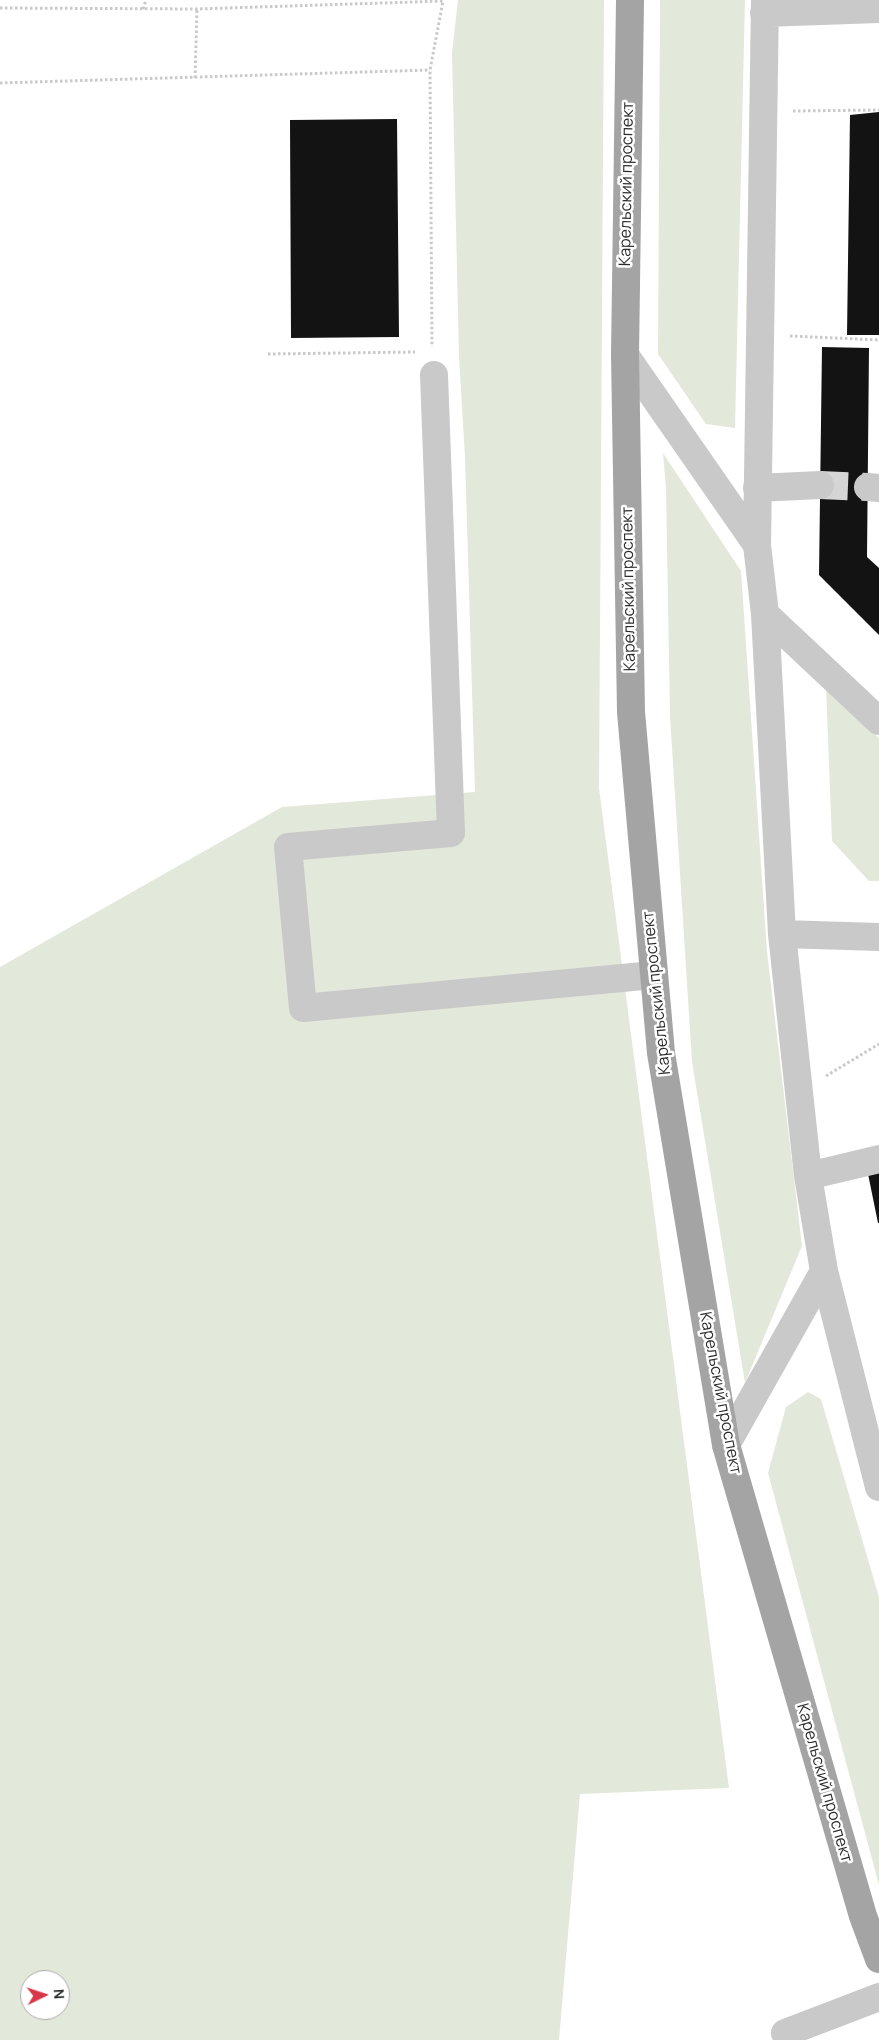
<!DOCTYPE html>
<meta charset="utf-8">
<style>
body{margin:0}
#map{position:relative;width:879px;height:2040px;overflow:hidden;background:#fff;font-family:Manrope,sans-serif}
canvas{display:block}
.north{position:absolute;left:20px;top:1970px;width:50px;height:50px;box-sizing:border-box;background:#fff;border:1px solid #ababab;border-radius:50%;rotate:86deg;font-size:14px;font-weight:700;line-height:20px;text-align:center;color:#2c2c2c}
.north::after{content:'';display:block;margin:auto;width:18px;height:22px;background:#d93848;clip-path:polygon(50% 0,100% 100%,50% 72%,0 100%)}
</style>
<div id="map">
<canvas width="879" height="2040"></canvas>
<div class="north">N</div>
</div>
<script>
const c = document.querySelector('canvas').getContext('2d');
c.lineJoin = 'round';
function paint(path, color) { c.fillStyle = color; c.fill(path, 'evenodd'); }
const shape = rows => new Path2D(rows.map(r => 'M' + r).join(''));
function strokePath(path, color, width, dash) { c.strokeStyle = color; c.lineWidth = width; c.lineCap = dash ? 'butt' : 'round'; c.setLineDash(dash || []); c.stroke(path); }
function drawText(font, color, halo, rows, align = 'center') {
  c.font = font + ' Manrope,sans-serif'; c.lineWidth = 5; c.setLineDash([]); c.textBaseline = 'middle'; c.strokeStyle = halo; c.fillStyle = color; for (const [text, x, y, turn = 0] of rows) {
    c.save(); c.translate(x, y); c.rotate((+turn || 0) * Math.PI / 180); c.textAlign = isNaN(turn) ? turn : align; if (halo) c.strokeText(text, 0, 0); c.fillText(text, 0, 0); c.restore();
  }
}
paint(shape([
 [458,0,604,0,599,788,729,1788,580,1794,559,2040,0,2040,0,967,282,807,475,792,465,457,459,357,452,53],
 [30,1980,60,1980,60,2010,30,2010],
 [660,0,745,0,735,428,706,424,658,354],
 [663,453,741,571,767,952,802,1246,745,1383,692,1062,670,716,666,488],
 [826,687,879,738,879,881,869,881,832,841],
 [808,1392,821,1399,879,1597,879,1885,768,1473,786,1407]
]), '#e2e9da');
paint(shape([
 [879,112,879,335,847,335,850,115],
 [397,119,399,337,291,338,290,120],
 [822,347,869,348,867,557,879,568,879,635,819,575],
 [879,1166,879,1223,878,1223,867,1169]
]), '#131313');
strokePath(shape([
 [820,485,868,487]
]), '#d5d5d5', 28, [28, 14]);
strokePath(shape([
 [0,8,197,9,443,1,430,70,432,347],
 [143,9,146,0],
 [195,78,197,9],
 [0,83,430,70],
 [793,111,879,110],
 [790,336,879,340],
 [268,354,415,352],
 [826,1076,879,1044]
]), '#c9c9c9', 3, [2.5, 2.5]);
strokePath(shape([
 [765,0,757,545,765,614,782,934,808,1176,824,1271,879,1487],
 [764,13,879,9],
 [625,355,757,545],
 [434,375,451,833,288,847,303,1008,654,975],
 [868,487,879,488],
 [757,488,820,485],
 [765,614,879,721],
 [782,934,879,937],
 [808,1176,879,1159],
 [726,1445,824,1271],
 [785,2033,879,1997]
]), '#c9c9c9', 28);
strokePath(shape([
 [630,0,625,355,631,712,661,1053,726,1445,863,1916,879,1959]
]), '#a4a4a4', 28);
drawText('16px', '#2c2c2c', '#fff', [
 ["Карельский проспект",627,184,-89],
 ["Карельский проспект",629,589,-91],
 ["Карельский проспект",657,993,-96],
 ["Карельский проспект",720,1393,79],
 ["Карельский проспект",824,1783,74]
]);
</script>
